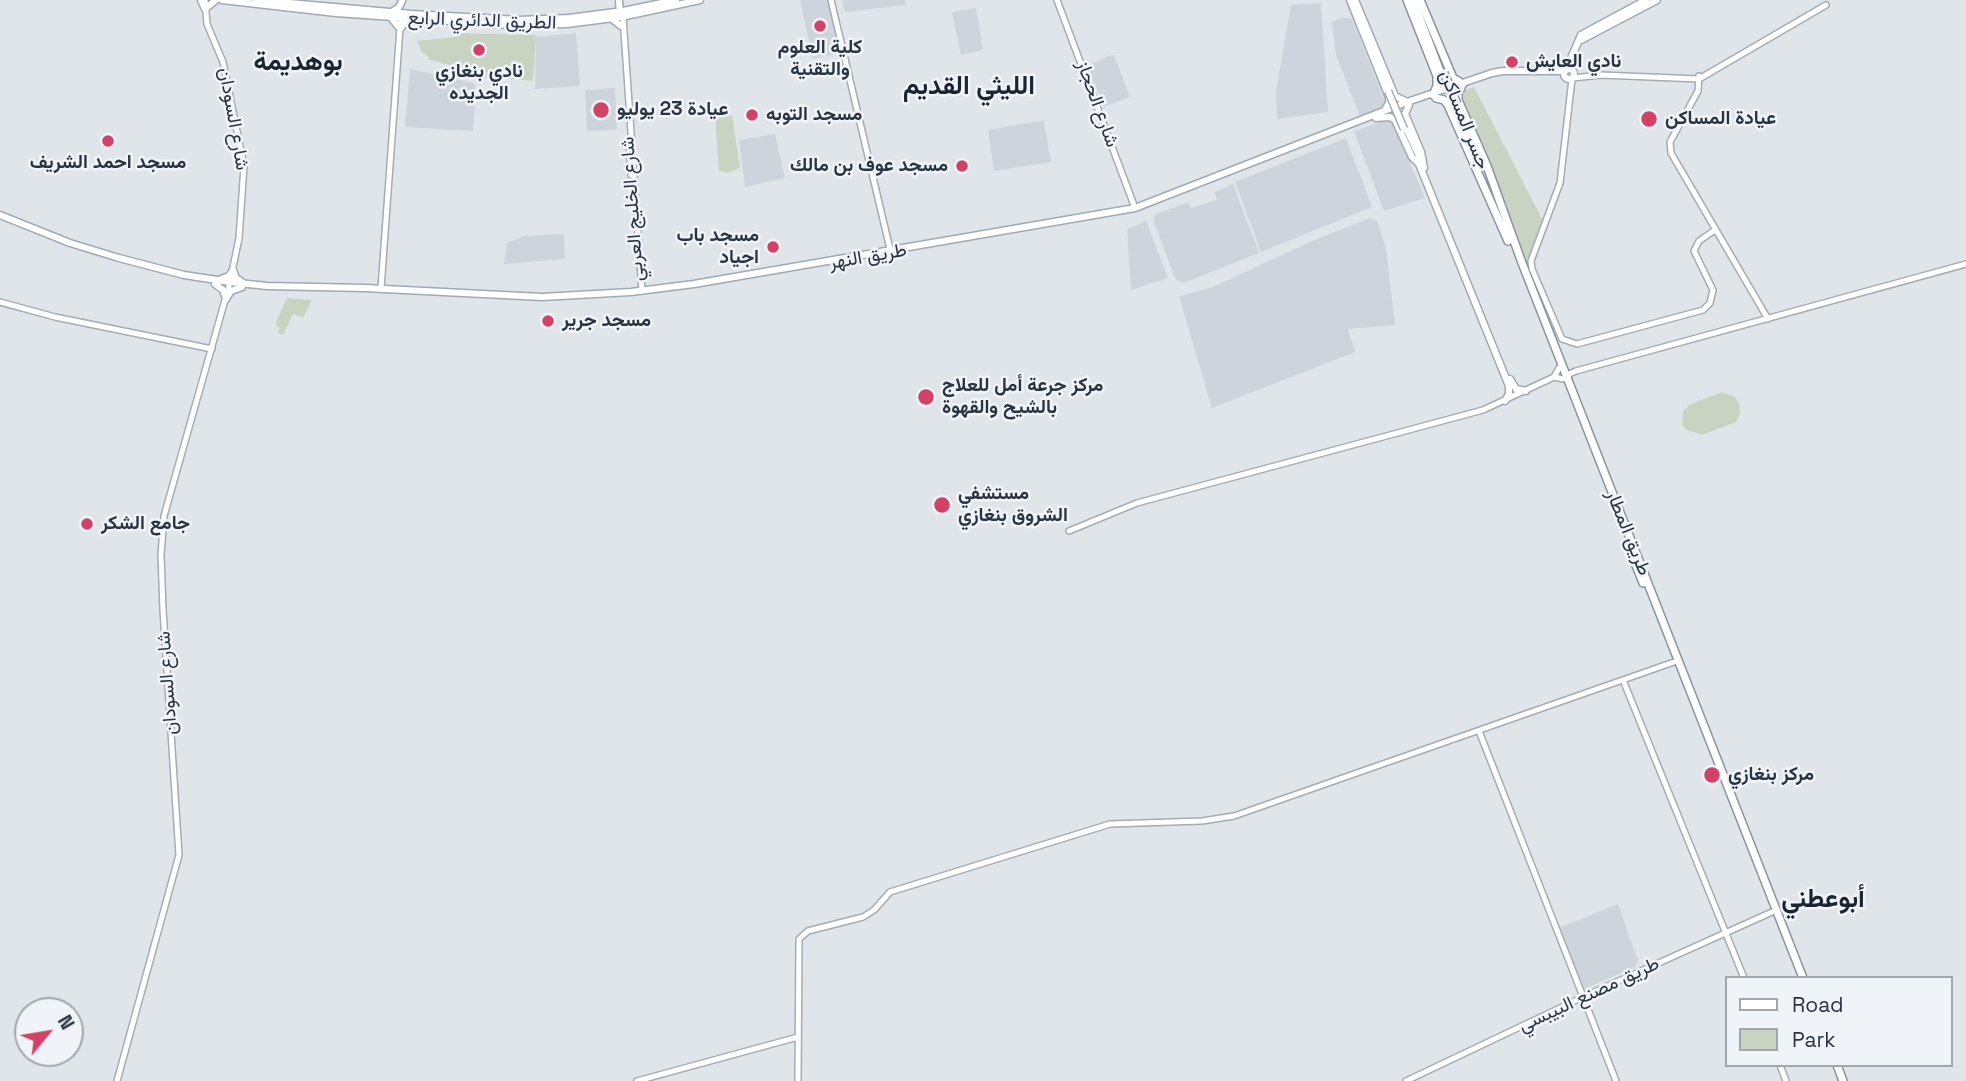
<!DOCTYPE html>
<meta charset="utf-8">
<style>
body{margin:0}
#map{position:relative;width:1966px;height:1081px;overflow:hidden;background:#e0e5e9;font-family:"Space Grotesk",sans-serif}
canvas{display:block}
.legend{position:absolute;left:1725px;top:976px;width:228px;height:91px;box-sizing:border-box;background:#f0f3f7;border:2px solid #a0a7ae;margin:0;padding:9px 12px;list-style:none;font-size:21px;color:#283441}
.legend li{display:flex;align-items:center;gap:14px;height:35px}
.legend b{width:35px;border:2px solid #a0a7ae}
.north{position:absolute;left:14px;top:997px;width:70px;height:70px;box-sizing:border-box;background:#f0f3f7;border:2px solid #a0a7ae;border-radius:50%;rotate:60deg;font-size:19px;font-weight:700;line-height:28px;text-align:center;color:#283441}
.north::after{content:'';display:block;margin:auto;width:24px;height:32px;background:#d24266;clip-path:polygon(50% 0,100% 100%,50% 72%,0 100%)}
</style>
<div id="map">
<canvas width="1966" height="1081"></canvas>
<ul class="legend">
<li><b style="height:9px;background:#fff"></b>Road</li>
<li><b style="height:19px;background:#c8d4c1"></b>Park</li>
</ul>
<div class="north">N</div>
</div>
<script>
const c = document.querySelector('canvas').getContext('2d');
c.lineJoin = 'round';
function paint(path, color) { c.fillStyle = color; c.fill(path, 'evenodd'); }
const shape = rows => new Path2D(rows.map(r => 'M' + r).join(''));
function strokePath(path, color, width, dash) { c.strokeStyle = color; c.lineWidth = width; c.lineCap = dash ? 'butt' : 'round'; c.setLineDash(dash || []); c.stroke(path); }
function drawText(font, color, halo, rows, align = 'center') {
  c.font = font + ' "Space Grotesk",Vazirmatn,sans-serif'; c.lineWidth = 5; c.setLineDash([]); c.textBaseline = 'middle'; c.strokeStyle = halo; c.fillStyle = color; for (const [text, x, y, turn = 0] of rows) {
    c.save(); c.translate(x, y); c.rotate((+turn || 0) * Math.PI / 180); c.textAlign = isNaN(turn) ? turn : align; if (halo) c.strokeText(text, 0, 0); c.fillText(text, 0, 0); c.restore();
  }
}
paint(shape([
 [800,0,828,0,840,53,813,59],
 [842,0,905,0,906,5,845,12],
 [1321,3,1328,112,1277,119,1276,91,1291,5],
 [976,8,983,50,961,55,952,12],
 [1344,17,1352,19,1386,105,1360,117,1336,55,1332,22],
 [576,33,580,86,535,89,536,37],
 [1111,55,1114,55,1130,97,1104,107,1087,66],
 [410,69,473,83,476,86,473,131,405,127],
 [615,88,617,130,587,131,585,90],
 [1390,119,1392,120,1425,198,1384,211,1354,131],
 [1044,120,1051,162,994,171,988,130],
 [775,134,785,178,745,187,739,140],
 [1346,138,1372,207,1261,252,1235,182],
 [1233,184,1259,253,1184,283,1176,280,1153,220,1156,214,1186,203,1189,203,1191,208,1217,200,1214,192],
 [1370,218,1377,221,1386,248,1395,325,1348,329,1355,352,1212,408,1179,296,1213,287,1312,241],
 [1146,221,1168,278,1131,290,1127,229],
 [564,234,565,259,504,264,507,243,524,236],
 [1618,904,1638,961,1635,967,1584,989,1559,928]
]), '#ced4db');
paint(shape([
 [457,33,536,35,533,81,470,76,470,70,430,60,425,53,423,54,417,41,456,37],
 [1474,87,1544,223,1530,256,1531,271,1557,337,1555,338,1460,96,1462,92],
 [732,115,740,168,727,173,719,171,715,117],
 [287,298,312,300,303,318,293,314,283,335,278,333,280,328,276,326,276,322],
 [1722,392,1735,397,1739,404,1740,413,1736,422,1702,435,1687,430,1682,425,1683,411,1689,405]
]), '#c8d4c1');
const secondary = shape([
 [205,0,207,24,223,62,244,166,239,238,230,282],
 [831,0,890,249],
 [1057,0,1135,208],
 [623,17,642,291],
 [1699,76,1698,91,1670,142,1671,153,1768,319],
 [1573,78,1601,75,1699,79,1826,5],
 [1572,79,1560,183,1531,261,1532,269,1562,339,1577,344,1703,310,1710,303,1713,290,1694,251,1699,241,1715,230],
 [629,142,631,175],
 [381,288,401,14],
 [0,302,55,317,212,349],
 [1554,377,1559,368],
 [1568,379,1569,374,1576,371,1966,264],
 [1069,531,1137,503,1483,410,1554,377,1563,379],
 [1623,680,1744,978],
 [1479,731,1616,1081],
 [1780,1065,1786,1081],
 [117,1081,179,855,163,610,161,555,164,516,229,286],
 [637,1081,798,1037],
 [798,1081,799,939,808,931,863,917,874,910,890,892,1110,824,1202,821,1234,816,1674,662],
 [1406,1081,1583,997,1772,912]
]);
const primary = shape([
 [201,0,205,9,216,0],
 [222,0,336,13,507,25,567,24,621,17,700,0],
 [256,0,412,14,519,20,569,18,623,11,676,0],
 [619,0,620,16],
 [1350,0,1389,97,1389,103,1385,110],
 [1355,0,1395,96,1407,102],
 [392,12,399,7,402,1],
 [392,19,400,29,404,24,411,20],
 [612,19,621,26],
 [1581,40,1657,0],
 '1564 74a5 5 0 1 1 10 0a5 5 0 1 1-10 0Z',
 [1566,70,1581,35,1646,0],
 [1409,105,1405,114,1421,152,1424,168],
 [1376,118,1390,117,1395,120,1412,157,1419,164,1509,386,1509,394,1505,401],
 [1406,128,1421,160],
 [0,215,70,243,119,258,184,275,230,282,267,286,365,288,542,297,631,292,694,284,1135,208,1407,102,1492,73,1503,71,1565,71],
 [219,280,229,276,233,270,236,278,242,282],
 [215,284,223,290,226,299],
 [226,299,231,291,242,287],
 [1510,379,1516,389,1526,391]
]);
const highway = shape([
 [1407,0,1437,76,1437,86,1433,95],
 [1413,0,1441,74],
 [1420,0,1453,78,1463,84],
 [1461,88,1458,92,1458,100,1487,166,1522,263,1803,978],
 [1436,98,1444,100,1448,105,1508,241],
 [1454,105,1471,146],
 [1633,558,1643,583],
 [1837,1065,1843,1081]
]);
strokePath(secondary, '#a5acb3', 8);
strokePath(primary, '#9faab5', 9);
strokePath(highway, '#8794a0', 10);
strokePath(secondary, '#fff', 5);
strokePath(primary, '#fff', 6);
strokePath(highway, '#fff', 7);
const primaryBridge = shape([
 [1388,91,1404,129]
]);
const highwayBridge = shape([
 [1444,73,1457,104]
]);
strokePath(primaryBridge, '#9faab5', 9, []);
strokePath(highwayBridge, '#8794a0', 10, []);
strokePath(primaryBridge, '#fff', 6);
strokePath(highwayBridge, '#fff', 7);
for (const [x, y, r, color] of [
 [820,26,7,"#d24266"],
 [479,50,7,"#d24266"],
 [1512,62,7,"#d24266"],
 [601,110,9,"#d24266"],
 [752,115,7,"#d24266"],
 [1649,119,9,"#d24266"],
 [108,141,7,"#d24266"],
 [962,166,7,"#d24266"],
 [773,247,7,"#d24266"],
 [548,321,7,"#d24266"],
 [926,397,9,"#d24266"],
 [942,505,9,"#d24266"],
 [87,524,7,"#d24266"],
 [1712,775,9,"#d24266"]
]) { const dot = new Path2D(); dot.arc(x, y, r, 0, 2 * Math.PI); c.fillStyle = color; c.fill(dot); strokePath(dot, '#f0f3f7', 2.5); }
drawText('19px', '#283441', '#f0f3f7', [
 ["الطريق الدائري الرابع",482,21,2],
 ["شارع الحجاز",1097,104,70],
 ["شارع السودان",233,119,80],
 ["جسر المساكن",1464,120,68],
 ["شارع الخليج العربي",633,209,-94],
 ["طريق النهر",868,257,-10],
 ["طريق المطار",1628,533,68],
 ["شارع السودان",168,683,-94],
 ["طريق مصنع البيبسي",1589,995,-25]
]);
drawText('bold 19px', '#283441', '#f0f3f7', [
 ["كلية العلوم",820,48,"center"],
 ["والتقنية",820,70,"center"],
 ["نادي العايش",1526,62],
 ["نادي بنغازي",479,72,"center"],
 ["الجديده",479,94,"center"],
 ["عيادة 23 يوليو",617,110],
 ["مسجد التوبه",766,115],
 ["عيادة المساكن",1665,119],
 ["مسجد احمد الشريف",108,163,"center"],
 ["مسجد عوف بن مالك",948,166,"right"],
 ["مسجد باب",759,236,"right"],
 ["اجياد",759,258,"right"],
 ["مسجد جرير",562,321],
 ["مركز جرعة أمل للعلاج",942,386],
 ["بالشيح والقهوة",942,408],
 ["مستشفي",958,494],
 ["الشروق بنغازي",958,516],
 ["جامع الشكر",101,524],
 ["مركز بنغازي",1728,775]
], 'left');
drawText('bold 26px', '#1a2532', '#f0f3f7', [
 ["بوهديمة",298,63],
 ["الليثي القديم",969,87],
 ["أبوعطني",1823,900]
]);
</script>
